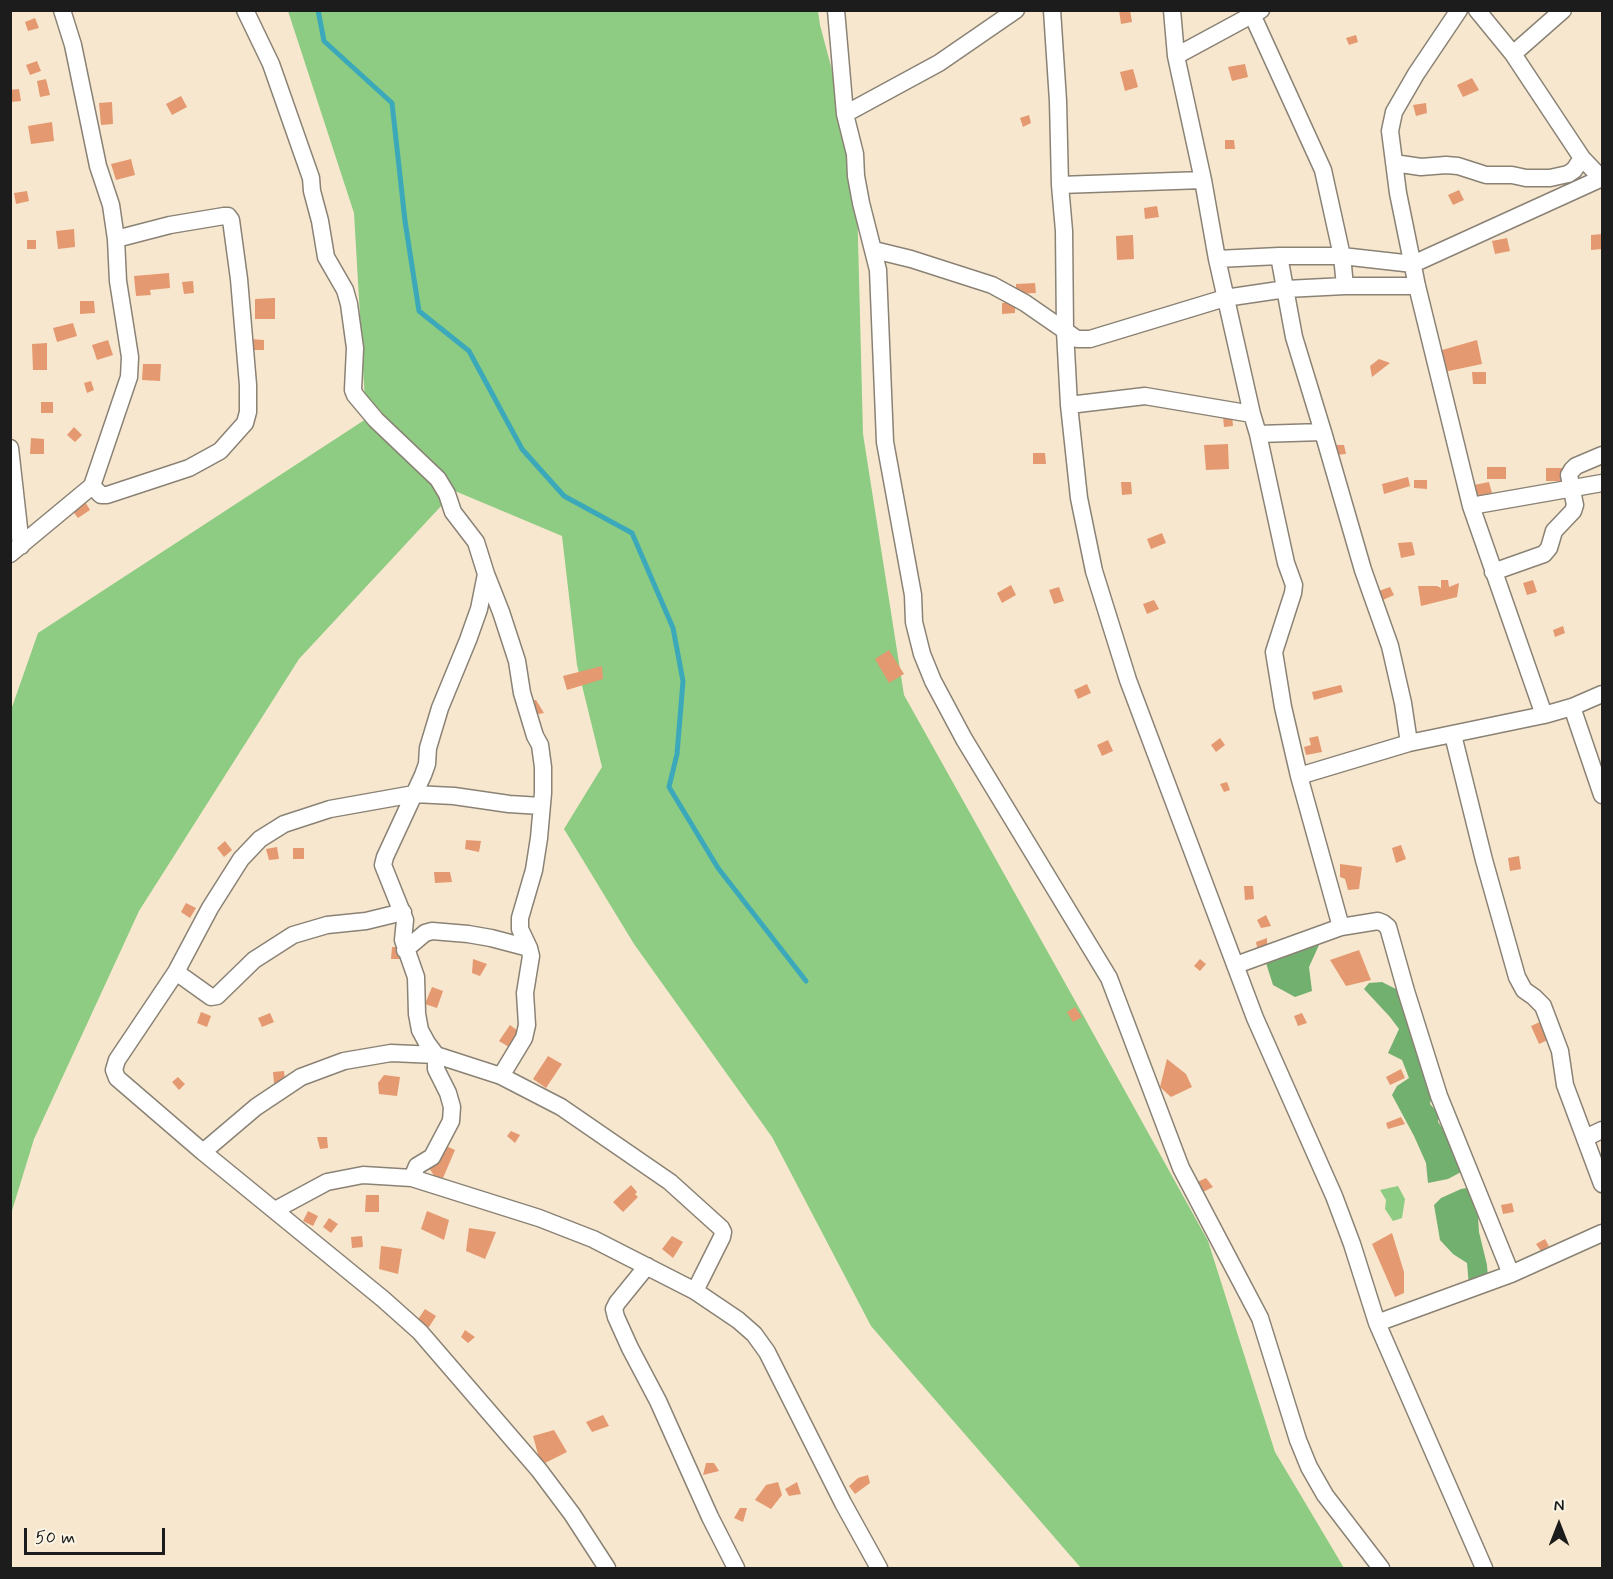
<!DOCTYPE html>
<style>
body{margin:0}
#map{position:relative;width:1613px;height:1579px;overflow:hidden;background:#f7e7ce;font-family:Mynerve,sans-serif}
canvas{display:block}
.frame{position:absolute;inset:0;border:12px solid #1c1c1c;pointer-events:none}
.north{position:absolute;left:1529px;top:1495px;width:60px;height:60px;-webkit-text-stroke:4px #fcf5e5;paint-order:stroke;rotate:0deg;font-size:16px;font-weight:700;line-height:24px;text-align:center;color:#1c1c1c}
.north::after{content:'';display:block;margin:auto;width:21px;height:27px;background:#1c1c1c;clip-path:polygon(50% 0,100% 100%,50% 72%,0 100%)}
.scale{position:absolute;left:24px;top:1528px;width:141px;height:27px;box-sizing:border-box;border:3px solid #1c1c1c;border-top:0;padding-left:8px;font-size:18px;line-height:21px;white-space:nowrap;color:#1c1c1c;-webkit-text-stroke:4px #fcf5e5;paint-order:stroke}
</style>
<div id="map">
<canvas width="1613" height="1579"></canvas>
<div class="frame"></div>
<div class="north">N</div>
<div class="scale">50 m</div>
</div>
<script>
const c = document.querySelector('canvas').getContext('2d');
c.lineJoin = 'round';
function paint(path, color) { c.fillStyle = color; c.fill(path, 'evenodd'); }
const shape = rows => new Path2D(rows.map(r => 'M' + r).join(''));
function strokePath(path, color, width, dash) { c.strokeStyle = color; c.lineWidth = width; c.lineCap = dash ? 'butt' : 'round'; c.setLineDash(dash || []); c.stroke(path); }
paint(shape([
 [288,11,818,11,820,25,856,160,863,434,904,695,1083,1015,1208,1241,1275,1452,1344,1568,1081,1568,871,1326,772,1137,634,944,564,829,602,767,577,665,562,536,455,491,299,659,139,911,34,1139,11,1214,11,710,38,633,366,419,354,213],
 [1398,1186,1405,1199,1402,1218,1393,1221,1385,1209,1386,1200,1380,1190]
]), '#8dcc82');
paint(shape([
 [1310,941,1319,945,1309,967,1312,991,1295,997,1273,985,1266,963,1282,953],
 [1382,982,1400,991,1433,1092,1430,1104,1438,1113,1438,1122,1451,1140,1463,1171,1448,1179,1428,1183,1426,1163,1414,1136,1392,1095,1397,1086,1409,1078,1402,1060,1388,1053,1399,1029,1390,1017,1364,989,1369,983],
 [1472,1187,1477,1202,1479,1232,1487,1265,1488,1278,1469,1286,1467,1263,1453,1254,1440,1240,1434,1205,1441,1198,1461,1189]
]), '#72b070');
strokePath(shape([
 [318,10,324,41,392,103,405,221,419,311,469,351,522,449,564,496,632,533,673,628,683,681,677,754,669,787,718,868,806,981]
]), '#3ca9bb', 5);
paint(shape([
 [1119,10,1130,10,1132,22,1121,24],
 [35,18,39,28,28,31,25,22],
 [1356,35,1358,42,1349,45,1346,38],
 [37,61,41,71,30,75,26,65],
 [1245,64,1248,77,1232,81,1228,67],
 [1133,69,1138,87,1125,91,1120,72],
 [1472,78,1479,90,1463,97,1457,85],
 [46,79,50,95,40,97,37,81],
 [19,89,21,101,10,102,10,90],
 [181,96,187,107,172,115,166,104],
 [112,102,113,124,101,125,99,103],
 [1426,103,1427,113,1416,116,1413,105],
 [1029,115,1031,123,1023,127,1020,118],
 [52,122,54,141,31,144,28,126],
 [1225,140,1234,140,1235,149,1225,149],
 [131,159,135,175,116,180,111,164],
 [1459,190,1464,200,1453,205,1448,195],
 [27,191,29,201,16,204,14,193],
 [1157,206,1159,217,1145,219,1144,208],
 [74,229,75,247,58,249,56,231],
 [1602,234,1602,249,1591,250,1591,235],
 [1133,235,1134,259,1117,260,1116,236],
 [1507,238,1510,251,1495,254,1492,241],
 [27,240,36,240,36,249,27,249],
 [169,273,170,288,150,290,151,295,136,296,134,276],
 [193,281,194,293,184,294,182,282],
 [1035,283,1036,293,1016,294,1016,284],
 [275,298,275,319,255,319,255,299],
 [80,301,94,301,95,313,80,314],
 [1002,303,1015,303,1015,313,1002,314],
 [73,323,77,336,57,342,53,328],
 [250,339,264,340,264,350,249,350],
 [108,340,113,355,97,360,92,345],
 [1477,340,1482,364,1444,372,1442,350],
 [47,343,47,370,33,370,32,344],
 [1379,359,1390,363,1372,377,1370,366],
 [143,364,161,364,160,381,142,380],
 [1472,372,1486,372,1486,384,1473,384],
 [91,381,94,390,87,393,84,383],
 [41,402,53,402,53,413,41,413],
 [1232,416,1233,426,1224,427,1223,417],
 [74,427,82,435,75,442,67,435],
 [31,438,44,439,44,454,30,454],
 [1228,444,1229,469,1206,470,1204,445],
 [1332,445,1344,445,1346,454,1335,455],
 [1033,453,1045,453,1046,464,1033,464],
 [1487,467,1506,467,1506,479,1487,479],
 [1546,468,1564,468,1564,481,1546,481],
 [1408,477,1410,486,1384,494,1382,484],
 [1414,480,1427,480,1427,489,1414,488],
 [1121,482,1131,482,1132,494,1122,495],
 [1489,482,1492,493,1474,498,1469,486],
 [84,500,90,510,78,518,71,509],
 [1162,533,1166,543,1151,549,1147,539],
 [1412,542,1415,555,1401,558,1398,543],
 [1441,580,1448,580,1449,587,1459,583,1457,597,1421,606,1418,586,1437,586,1441,588],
 [1533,580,1537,592,1527,595,1523,583],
 [1011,585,1016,595,1002,603,997,593],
 [1059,587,1064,601,1054,604,1049,590],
 [1390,587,1394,595,1383,600,1379,591],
 [1154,600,1159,609,1147,614,1143,604],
 [1563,626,1565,633,1555,637,1553,630],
 [889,650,904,674,889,683,875,659],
 [602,666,603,679,567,690,563,676],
 [1087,684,1091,693,1078,699,1074,690],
 [1341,685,1343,692,1314,700,1312,692],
 [536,700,544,713,522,717,518,702],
 [1318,736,1322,752,1306,755,1304,747,1311,745,1309,738],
 [1220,738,1225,745,1216,752,1211,745],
 [1108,740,1113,751,1102,756,1097,745],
 [1227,782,1230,790,1224,792,1220,784],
 [466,840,481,841,479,852,465,849],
 [225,841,232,850,224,857,217,848],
 [1401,845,1406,859,1396,863,1392,848],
 [277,847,279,859,269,860,266,849],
 [293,848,304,848,304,859,293,859],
 [1519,856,1521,869,1510,871,1508,858],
 [1340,864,1362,867,1359,889,1348,890,1345,879,1340,877],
 [434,872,450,872,452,882,435,883],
 [1244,886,1253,886,1254,899,1245,900],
 [186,903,196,908,190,918,181,912],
 [1266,915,1271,926,1261,928,1257,920],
 [1267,938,1267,945,1264,947,1257,947,1256,942],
 [392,947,400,947,400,959,391,959],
 [1359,950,1371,980,1346,986,1330,960],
 [473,959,487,964,480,976,472,973],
 [1200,959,1206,964,1200,971,1194,966],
 [432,987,443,991,437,1008,425,1004],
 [1075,1007,1082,1017,1073,1022,1067,1012],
 [201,1012,211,1016,207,1027,197,1023],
 [270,1013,274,1022,262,1027,258,1018],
 [1302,1013,1307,1023,1298,1026,1294,1016],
 [1542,1021,1550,1039,1539,1044,1531,1026],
 [510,1025,522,1034,514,1050,499,1041],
 [548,1056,562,1064,546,1088,533,1079],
 [1167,1059,1186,1074,1192,1087,1171,1097,1160,1087],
 [1401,1069,1405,1078,1390,1085,1386,1077],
 [284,1071,285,1082,274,1083,273,1072],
 [384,1075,400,1077,397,1096,379,1094,378,1083],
 [178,1077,185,1084,179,1090,172,1082],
 [1401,1117,1405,1124,1388,1129,1386,1123],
 [511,1131,520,1135,515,1143,507,1136],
 [317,1137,327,1137,328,1148,320,1149],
 [433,1140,455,1150,443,1178,435,1177,429,1168],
 [1206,1178,1213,1187,1203,1192,1195,1183],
 [631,1185,637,1192,635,1194,638,1197,623,1212,613,1202],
 [366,1195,379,1195,379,1212,365,1212],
 [1512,1203,1514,1212,1503,1214,1501,1205],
 [308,1211,318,1216,313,1226,303,1221],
 [427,1211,449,1220,444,1240,421,1229],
 [329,1218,338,1224,331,1233,323,1227],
 [469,1228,496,1232,485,1259,466,1251],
 [1392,1233,1404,1272,1404,1293,1395,1297,1372,1244],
 [362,1236,363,1247,352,1248,351,1237],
 [672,1236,683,1242,673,1258,662,1249],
 [1545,1239,1549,1246,1541,1251,1536,1244],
 [381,1246,402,1249,398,1274,379,1269],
 [425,1309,436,1316,429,1327,417,1321],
 [465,1330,475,1337,468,1343,461,1337],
 [603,1415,609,1426,592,1432,586,1422],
 [554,1430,567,1452,541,1465,533,1436],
 [706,1463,714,1463,719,1471,703,1475],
 [868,1475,870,1483,855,1494,849,1486,858,1478],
 [778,1482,782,1495,771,1509,755,1500,766,1485],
 [797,1482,801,1494,789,1496,785,1489],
 [740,1508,747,1508,743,1522,734,1518]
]), '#e59970');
const street = shape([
 [245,10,271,64,311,178,312,191,320,221,326,257,345,290,349,304,355,348,353,390,355,395,376,420,438,479,447,494,453,512,476,542,486,574,501,612,517,661,522,693,535,736,540,745,543,767,543,793,539,838,534,870,520,918,520,929,529,948,531,956,525,993,527,1025,524,1038,501,1076],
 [836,10,845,114,855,154,856,176,861,203,878,270,885,442,913,595,914,622,922,654,933,681,964,739,1109,978,1181,1168,1260,1318,1298,1440,1309,1467,1325,1495,1381,1568],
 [1052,10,1058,101,1060,185,1064,231,1065,331,1069,405,1079,498,1094,571,1128,680,1255,1018,1334,1196,1352,1244,1377,1323,1484,1568],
 [1172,10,1176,56,1203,180,1217,259,1252,414,1258,434,1286,563,1294,585,1293,593,1274,652,1283,707,1299,776,1341,927],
 [1250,10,1323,170,1342,256,1345,286],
 [1459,10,1416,74,1394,112,1390,131,1398,193,1417,286,1471,506,1544,715],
 [1477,10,1513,54,1582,158,1602,179],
 [1513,54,1563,10],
 [1176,56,1261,10],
 [845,114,939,63,1016,10],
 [1394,163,1421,167,1446,165,1458,166,1486,175,1512,175,1526,178,1550,178,1568,174,1574,170,1582,158],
 [1060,185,1203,180],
 [874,250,911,259,992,285,1025,303,1077,339,1090,339,1225,298,1286,289,1345,286,1417,286],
 [1279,256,1294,337,1323,432],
 [1217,259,1279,256,1342,256,1413,264,1602,178],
 [1069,405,1145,396,1252,414],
 [1258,434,1323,432,1363,570,1390,646,1403,703,1409,743],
 [10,448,21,546],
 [92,486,101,495,107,495,189,468,220,451,245,423,248,412,248,385,239,279,231,220,228,216,224,216,170,225,116,239],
 [1471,506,1602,483],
 [10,554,92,486,129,377,130,357,118,281,116,239,111,205,98,166,73,45,62,10],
 [1493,572,1544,554,1549,548,1554,531,1573,511,1575,505,1569,475,1572,470,1576,466,1602,455],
 [1572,707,1602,795],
 [1453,735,1484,860,1517,977,1524,990,1534,997,1543,1006,1560,1051,1565,1085,1602,1184],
 [1299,776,1409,743,1544,715,1572,707,1602,694],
 [541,806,509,804,454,796,414,794,330,809,284,824,260,839,241,859,210,908,176,972,117,1060,114,1070,117,1078,203,1152,383,1299,420,1332,539,1470,572,1514,607,1568],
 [405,950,425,933,432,931,468,934,491,938,529,948],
 [1236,965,1341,927,1378,921,1383,923,1388,927,1406,991,1439,1096,1511,1274],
 [176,972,211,997,217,996,254,960,293,935,327,925,366,921,403,912],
 [1585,1138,1602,1130],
 [203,1152,256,1107,301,1077,344,1061,391,1053,436,1055,501,1076,561,1107,670,1182,701,1210,721,1228,723,1232,722,1237,695,1291],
 [412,1178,417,1166,432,1157,451,1121,452,1107,448,1093,436,1069,436,1055,427,1043,420,1030,417,1014,416,977,403,940,405,920,383,865,385,857,423,775,427,764,428,748,440,708,468,640,479,609,486,574],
 [275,1210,327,1182,363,1175,412,1178,539,1218,593,1239,695,1291,738,1320,754,1334,767,1352,843,1503,879,1568],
 [647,1266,617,1303,614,1309,616,1317,630,1348,658,1401,710,1517,736,1568],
 [1377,1323,1511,1274,1602,1233]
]);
strokePath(street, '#8a8275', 19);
strokePath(street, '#fff', 16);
</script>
